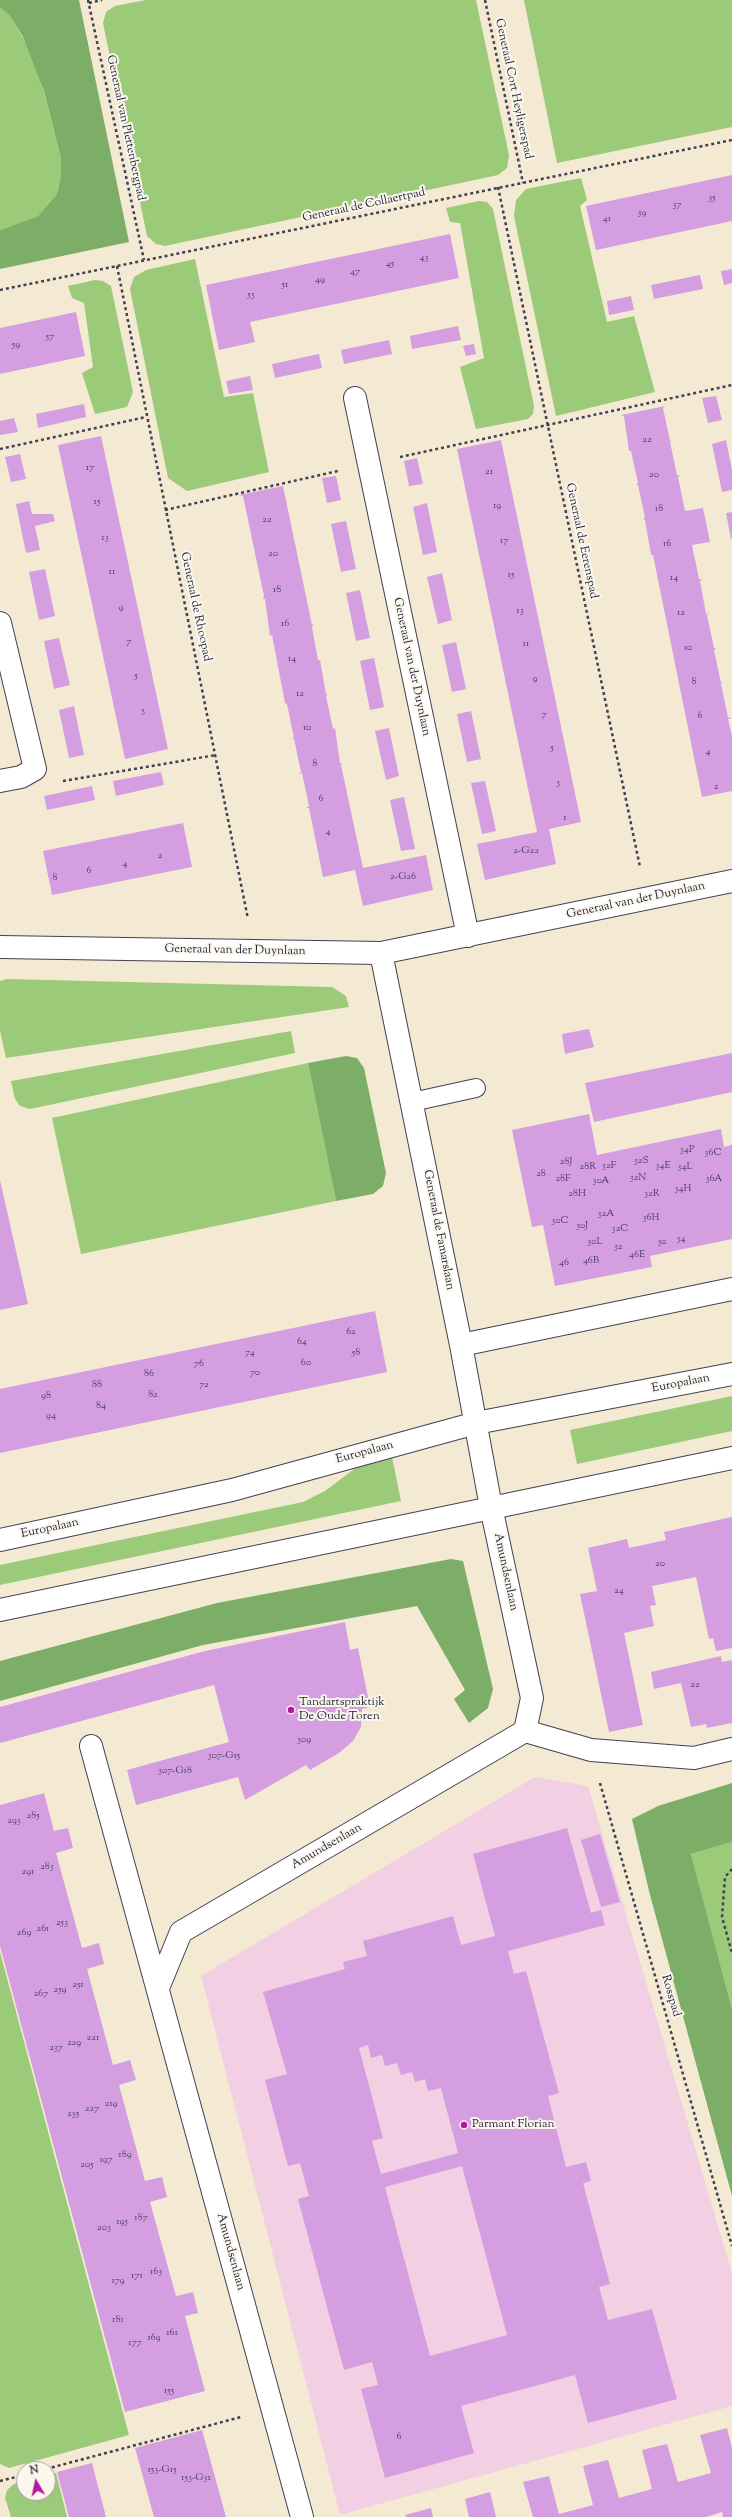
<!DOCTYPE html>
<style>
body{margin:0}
#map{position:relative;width:732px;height:2517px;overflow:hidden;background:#f4ead3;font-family:"Sorts Mill Goudy",serif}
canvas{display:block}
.north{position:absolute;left:16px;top:2461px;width:40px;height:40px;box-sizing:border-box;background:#fbf7ec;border:1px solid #a4a2a5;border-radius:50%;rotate:351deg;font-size:11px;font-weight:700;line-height:16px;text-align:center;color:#22223b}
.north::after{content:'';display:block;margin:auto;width:14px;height:18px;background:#b5179e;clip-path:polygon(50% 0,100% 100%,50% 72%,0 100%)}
</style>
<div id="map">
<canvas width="732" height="2517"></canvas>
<div class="north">N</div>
</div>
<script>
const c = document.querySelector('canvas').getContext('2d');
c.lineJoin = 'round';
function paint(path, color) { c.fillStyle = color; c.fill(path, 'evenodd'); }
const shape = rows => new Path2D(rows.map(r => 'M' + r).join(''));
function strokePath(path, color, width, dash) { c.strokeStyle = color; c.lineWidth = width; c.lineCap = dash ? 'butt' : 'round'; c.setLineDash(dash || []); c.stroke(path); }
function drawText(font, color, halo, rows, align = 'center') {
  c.font = font + ' "Sorts Mill Goudy",serif'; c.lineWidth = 4; c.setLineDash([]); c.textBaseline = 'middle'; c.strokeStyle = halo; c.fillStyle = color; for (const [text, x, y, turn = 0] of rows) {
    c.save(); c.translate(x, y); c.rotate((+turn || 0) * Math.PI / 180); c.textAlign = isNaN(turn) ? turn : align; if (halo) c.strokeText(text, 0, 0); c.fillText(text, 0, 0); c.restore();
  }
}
paint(shape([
 [535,1777,588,1786,732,2273,732,2406,340,2515,201,1976]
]), '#f2cfe2');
paint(shape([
 [146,0,476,0,509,155,507,168,498,175,165,246,156,244,147,236,103,23,106,12,115,6],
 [524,0,732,0,732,127,557,163],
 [0,7,10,16,30,50,44,92,61,159,61,175,57,194,38,216,0,230],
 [581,178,587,200,580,206,607,322,634,316,655,392,556,416,514,216,516,200,526,189],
 [479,201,487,202,493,209,534,406,533,414,528,419,476,429,460,367,484,358,460,223,450,222,446,208],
 [195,259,224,397,253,393,269,472,187,491,168,478,130,289,134,277,146,270],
 [95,280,103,281,111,286,133,392,127,407,95,414,82,373,93,367,84,303,72,298,68,286],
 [7,979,332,987,346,996,349,1007,6,1058,0,1031,0,981],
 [291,1031,295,1053,30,1109,20,1106,15,1099,11,1081],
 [308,1063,336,1201,81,1254,52,1118],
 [732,1396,732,1431,577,1464,570,1430],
 [391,1452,401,1501,0,1585,0,1565,303,1502,325,1491,362,1463],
 [732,1842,732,2009,691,1854],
 [0,1952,129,2435,9,2468,0,2464],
 [56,2473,67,2517,11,2517,5,2498,7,2490,14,2484,24,2481,24,2493,48,2493,48,2475]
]), '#9bca78');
paint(shape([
 [0,0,79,0,129,242,0,269,0,230,38,216,57,194,61,175,61,159,44,91,23,37,10,16,0,7],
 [346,1056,357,1058,364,1068,386,1173,383,1186,373,1194,336,1201,308,1063],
 [451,1559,463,1561,493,1689,488,1708,469,1723,454,1699,465,1690,417,1606,203,1645,0,1701,0,1661,217,1603],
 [732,1783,732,1842,691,1854,732,2009,732,2196,650,1895,632,1819,658,1806]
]), '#7cae68');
paint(shape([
 [732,175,732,221,596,250,586,206],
 [450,234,459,278,250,322,255,342,219,350,206,285],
 [732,269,732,283,724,285,721,271],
 [700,275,703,289,654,299,651,285],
 [631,296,634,310,609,315,607,301],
 [76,312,85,356,0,374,0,328],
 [458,326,461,340,412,349,410,336],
 [389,340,392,354,344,364,341,350],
 [474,344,476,354,466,356,463,346],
 [319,354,322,368,275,378,272,364],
 [250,376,253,390,229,394,226,381],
 [716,396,722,420,708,423,702,398],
 [84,404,86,417,38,428,36,414],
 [665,406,663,408,670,441,673,441,670,442,677,475,680,475,678,477,685,511,703,508,710,542,692,545,699,579,702,579,700,581,706,614,709,613,707,615,714,648,716,648,714,650,721,683,723,682,721,684,728,717,731,719,728,719,732,736,732,791,702,797,653,555,651,555,645,520,643,519,645,518,638,485,636,485,638,483,631,451,629,451,624,416,621,415],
 [14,418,18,432,0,435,0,421],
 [101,436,168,749,125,759,58,445],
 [501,440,581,822,549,829,556,864,485,880,477,844,537,832,457,449],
 [726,440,732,470,732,490,722,492,712,444],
 [20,454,26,479,11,482,5,457],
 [417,458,423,484,409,486,404,461],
 [336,476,341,500,327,503,322,478],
 [283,486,312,625,314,624,312,627,318,660,320,660,326,694,328,694,326,696,333,729,335,728,340,763,343,765,341,765,363,868,426,855,433,890,363,906,355,870,323,877,309,808,306,808,309,806,302,773,298,774,301,772,294,739,291,739,294,738,287,704,285,703,272,635,270,636,265,599,263,599,264,596,243,496,239,495],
 [29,501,32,514,53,514,55,521,35,526,40,550,26,553,16,504],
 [427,503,437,552,423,555,413,507],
 [732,512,732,539,731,539,726,513],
 [346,521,356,569,341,572,331,524],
 [45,569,55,616,39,620,29,572],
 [442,573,452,620,438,624,427,577],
 [360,590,370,638,356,641,346,593],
 [59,638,70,685,54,689,44,641],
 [456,642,466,689,452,692,442,645],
 [374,658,384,707,370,710,360,661],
 [74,706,84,755,69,758,59,710],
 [471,711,481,759,467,762,457,714],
 [389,728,399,776,386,780,375,731],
 [161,772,164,785,116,796,113,781],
 [485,781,496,831,482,834,471,783],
 [92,786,95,800,47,810,44,796],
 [404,797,415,849,401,851,390,800],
 [183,823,192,867,52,895,43,851],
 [589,1029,594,1047,565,1054,562,1034],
 [732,1053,732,1092,594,1122,585,1083],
 [589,1114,597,1155,721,1129,724,1147,732,1145,732,1239,650,1256,652,1267,555,1286,543,1225,532,1227,512,1130],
 [0,1180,28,1304,0,1310],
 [375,1311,387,1372,0,1453,0,1389],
 [732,1517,732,1648,716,1651,713,1638,709,1639,696,1577,652,1586,656,1605,650,1606,654,1626,624,1633,643,1725,609,1732,580,1594,597,1591,588,1548,627,1539,629,1548,666,1540,664,1532],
 [345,1622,350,1650,358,1648,370,1707,362,1709,361,1727,353,1741,339,1753,310,1770,306,1765,245,1800,238,1777,136,1805,127,1770,229,1742,214,1685,0,1743,0,1707,205,1651],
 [721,1656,722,1662,732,1660,732,1723,707,1728,706,1724,691,1727,681,1683,654,1689,651,1672],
 [44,1793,54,1831,68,1828,73,1848,56,1853,82,1948,99,1943,104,1964,87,1969,113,2065,130,2060,136,2080,119,2085,145,2181,162,2177,167,2197,150,2202,176,2296,193,2292,198,2313,185,2316,205,2391,125,2412,0,1946,0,1805],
 [567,1828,591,1913,601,1910,605,1925,508,1951,514,1974,526,1971,559,2093,548,2096,566,2167,586,2162,591,2181,583,2183,610,2284,599,2287,608,2320,652,2309,677,2399,588,2423,575,2375,461,2406,474,2453,385,2478,361,2389,378,2385,372,2362,344,2370,298,2199,309,2196,300,2163,288,2166,265,2080,287,2074,263,1992,345,1969,343,1962,367,1956,363,1941,453,1916,461,1945,495,1936,473,1854],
 [368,2045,371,2058,382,2055,385,2066,397,2063,401,2075,412,2072,415,2082,425,2079,428,2091,441,2088,458,2153,381,2174,372,2141,383,2138,359,2048],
 [462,2166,507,2335,430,2356,385,2187],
 [600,1834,620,1902,601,1907,581,1840],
 [727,2428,732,2448,732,2517,723,2517,722,2512,706,2517,533,2517,523,2482,549,2476,559,2514,593,2505,583,2466,608,2460,619,2498,652,2489,642,2450,667,2444,678,2482,711,2473,700,2435],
 [202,2430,226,2517,154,2517,135,2448],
 [92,2463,106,2517,69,2517,57,2472],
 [490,2492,496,2517,469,2517,465,2499],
 [431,2508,433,2517,406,2517,405,2515]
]), '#d49ee1');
const lane = shape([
 [412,1102,476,1088]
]);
const street = shape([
 [355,398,468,936],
 [0,623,35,769,21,777,0,781],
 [0,947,381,953,732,881],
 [381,953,461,1345,491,1507,532,1698,525,1731],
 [461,1345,732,1289],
 [91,1746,302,2517],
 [158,1988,181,1932,525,1731,591,1750,694,1758,732,1749]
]);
const secondary = shape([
 [0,1540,232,1490,476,1423,732,1374],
 [0,1610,732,1458]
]);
strokePath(lane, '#424052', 20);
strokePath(street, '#424052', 24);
strokePath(secondary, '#424052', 24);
strokePath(shape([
 [88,0,144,260],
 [485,0,523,183],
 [89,3,102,0],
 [498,187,640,867],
 [117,266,248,919],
 [0,290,732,140],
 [0,449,146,417],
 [400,457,732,385],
 [165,510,338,471],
 [63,781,216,755],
 [600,1783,732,2246],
 [732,1869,725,1877,722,1917,732,1953],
 [46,2469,241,2417],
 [0,2481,24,2475]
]), '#424052', 2.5, [3, 3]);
strokePath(lane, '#fff', 18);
strokePath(street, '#fff', 22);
strokePath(secondary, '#fff', 22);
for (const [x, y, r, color] of [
 [291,1710,4,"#b5179e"],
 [464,2125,4,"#b5179e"]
]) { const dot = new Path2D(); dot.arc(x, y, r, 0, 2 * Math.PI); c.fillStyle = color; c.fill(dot); strokePath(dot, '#fbf7ec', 1.5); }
drawText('10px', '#4e4164', null, [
 ["35",712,198],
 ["37",677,205],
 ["39",642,213],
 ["41",607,219],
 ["43",424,258],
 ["45",390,264],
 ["47",355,272],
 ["49",320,280],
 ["51",285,285],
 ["53",251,295],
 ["57",50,337],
 ["59",16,345],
 ["22",647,440],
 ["17",90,468],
 ["21",489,472],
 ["20",654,475],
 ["15",97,502],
 ["19",497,506],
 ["18",659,509],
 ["22",267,520],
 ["13",105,538],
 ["17",504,541],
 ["16",667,544],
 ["20",273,554],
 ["11",112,572],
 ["15",511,575],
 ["14",674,578],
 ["18",277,590],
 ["9",121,608],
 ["13",520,611],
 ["12",681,613],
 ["16",285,624],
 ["7",129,642],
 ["11",526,644],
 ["10",688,648],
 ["14",292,659],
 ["5",136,676],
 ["9",535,679],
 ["8",694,682],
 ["12",300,694],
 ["3",143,711],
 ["7",544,715],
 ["6",700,716],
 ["10",307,728],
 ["5",552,748],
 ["4",708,752],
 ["8",315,764],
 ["3",558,783],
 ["2",716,787],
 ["6",321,799],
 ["1",565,818],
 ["4",328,832],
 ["2-G22",526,851],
 ["2",160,856],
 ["4",125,864],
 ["6",89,871],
 ["2-G26",403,877],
 ["8",55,878],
 ["34P",687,1150],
 ["36C",713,1153],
 ["32S",641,1161],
 ["28J",566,1162],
 ["32F",609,1166],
 ["34E",663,1166],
 ["28R",588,1167],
 ["34L",685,1167],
 ["28",541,1174],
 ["32N",638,1178],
 ["28F",563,1179],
 ["36A",714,1179],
 ["30A",601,1181],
 ["34H",683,1189],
 ["28H",577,1194],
 ["32R",652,1194],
 ["32A",606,1214],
 ["36H",651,1218],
 ["30C",560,1221],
 ["30J",582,1226],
 ["32C",620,1229],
 ["34",681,1239],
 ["30L",595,1242],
 ["30",662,1242],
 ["32",618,1247],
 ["46E",637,1255],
 ["46B",591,1261],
 ["46",564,1263],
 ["62",351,1332],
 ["64",302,1342],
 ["74",250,1353],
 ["58",356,1353],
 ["60",306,1363],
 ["76",199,1364],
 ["70",255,1373],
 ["86",149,1374],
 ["88",97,1385],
 ["72",204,1385],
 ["82",153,1395],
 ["98",46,1396],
 ["84",101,1406],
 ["94",51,1416],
 ["20",660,1564],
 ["24",619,1591],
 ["22",695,1685],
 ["309",304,1740],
 ["307-G15",224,1756],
 ["307-G18",175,1771],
 ["285",33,1816],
 ["293",14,1821],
 ["283",47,1867],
 ["291",28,1872],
 ["253",62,1923],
 ["261",43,1929],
 ["269",24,1933],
 ["251",78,1985],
 ["259",60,1990],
 ["267",41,1994],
 ["221",93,2038],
 ["229",74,2043],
 ["237",56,2048],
 ["219",111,2104],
 ["227",92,2109],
 ["235",73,2114],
 ["189",125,2155],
 ["197",106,2160],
 ["205",87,2165],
 ["187",141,2218],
 ["195",122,2222],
 ["203",104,2228],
 ["163",156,2272],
 ["171",137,2276],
 ["179",118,2281],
 ["181",118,2320],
 ["161",172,2333],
 ["169",154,2338],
 ["177",135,2343],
 ["155",169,2391],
 ["6",399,2437],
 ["153-G15",162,2470],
 ["153-G31",196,2478]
]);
drawText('12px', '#22223b', '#fbf7ec', [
 ["Generaal Cort Heyligerspad",513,89,78],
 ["Generaal van Plettenbergpad",125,128,78],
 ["Generaal de Collaertpad",364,206,-12],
 ["Generaal de Eerenspad",581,541,78],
 ["Generaal de Rhoopad",195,607,78],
 ["Generaal van der Duynlaan",411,667,78],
 ["Generaal van der Duynlaan",636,901,-12],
 ["Generaal van der Duynlaan",235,951,1],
 ["Generaal de Famarslaan",438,1230,79],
 ["Europalaan",681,1384,-11],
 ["Europalaan",365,1453,-15],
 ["Europalaan",50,1529,-12],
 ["Amundsenlaan",505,1572,78],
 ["Amundsenlaan",327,1847,-30],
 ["Rosspad",670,1996,74],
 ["Amundsenlaan",230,2252,75]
]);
drawText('12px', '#22223b', '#fbf7ec', [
 ["Tandartspraktijk",299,1703],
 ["De Oude Toren",299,1717],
 ["Parmant Florian",472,2125]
], 'left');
</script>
